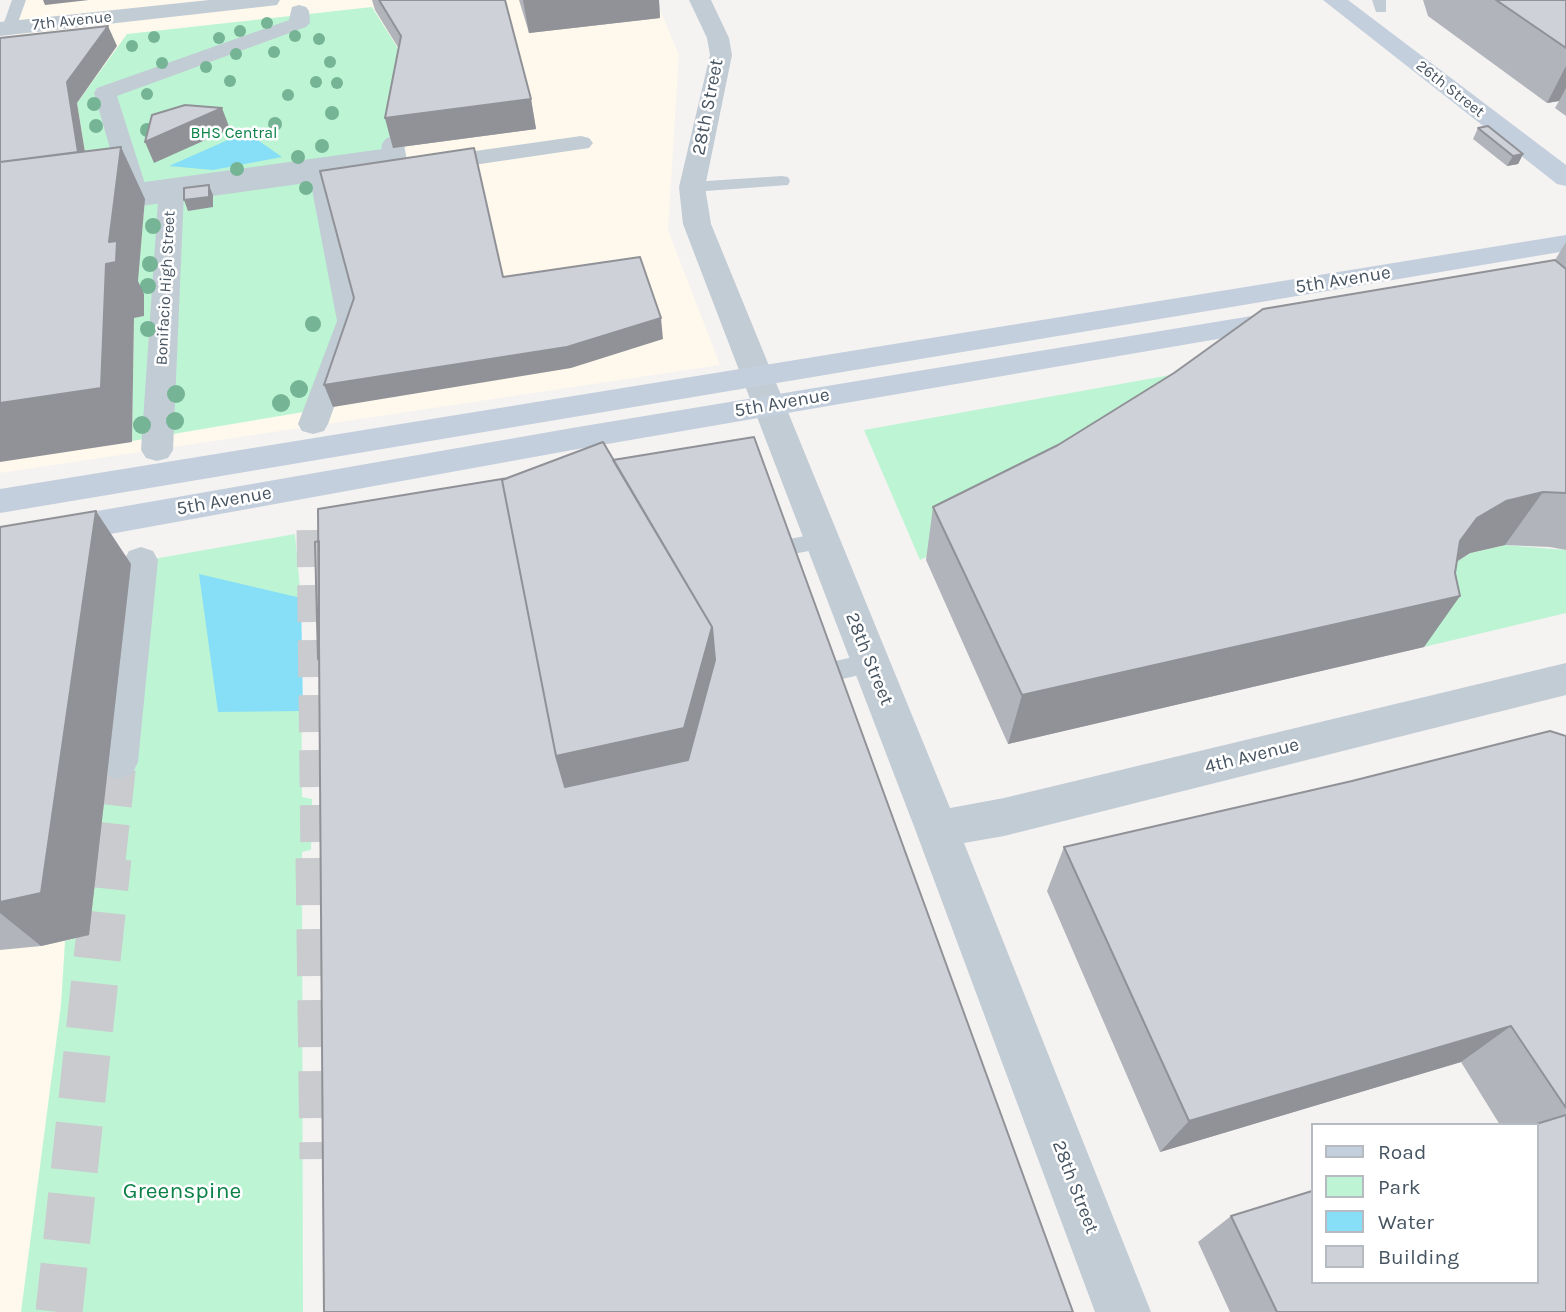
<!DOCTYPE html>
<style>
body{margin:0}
#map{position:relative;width:1566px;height:1312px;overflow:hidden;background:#f5f2f2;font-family:Karla,sans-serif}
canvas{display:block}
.legend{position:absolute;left:1311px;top:1123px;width:228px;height:161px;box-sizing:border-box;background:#fff;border:2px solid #b5bbc0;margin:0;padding:9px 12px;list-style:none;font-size:21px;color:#475562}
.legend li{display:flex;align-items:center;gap:14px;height:35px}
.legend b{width:35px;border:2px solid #b5bbc0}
</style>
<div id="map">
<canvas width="1566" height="1312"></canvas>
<ul class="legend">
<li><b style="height:9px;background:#c3cfdc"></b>Road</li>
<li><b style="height:19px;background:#bdf5d4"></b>Park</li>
<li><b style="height:19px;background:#86def7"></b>Water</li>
<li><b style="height:19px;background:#ced1d8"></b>Building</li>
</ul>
</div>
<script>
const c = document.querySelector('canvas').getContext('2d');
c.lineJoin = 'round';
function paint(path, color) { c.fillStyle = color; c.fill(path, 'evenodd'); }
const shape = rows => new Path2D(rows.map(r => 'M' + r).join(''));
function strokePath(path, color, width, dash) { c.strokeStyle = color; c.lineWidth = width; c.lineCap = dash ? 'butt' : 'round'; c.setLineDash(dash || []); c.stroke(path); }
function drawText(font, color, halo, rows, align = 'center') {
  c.font = font + ' Karla,sans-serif'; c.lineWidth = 5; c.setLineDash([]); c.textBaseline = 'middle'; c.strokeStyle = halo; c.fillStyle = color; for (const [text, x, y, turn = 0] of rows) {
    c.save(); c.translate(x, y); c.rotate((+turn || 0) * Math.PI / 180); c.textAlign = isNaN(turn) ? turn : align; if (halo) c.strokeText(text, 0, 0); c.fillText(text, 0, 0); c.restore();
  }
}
paint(shape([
 [24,0,656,0,679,55,668,230,720,365,0,473,0,45,10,44],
 [131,563,48,1312,0,1312,0,587]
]), '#fef9ec');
paint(shape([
 [372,7,409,66,362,319,333,407,132,441,134,318,143,316,136,296,145,200,92,195,77,103,127,34],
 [1243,362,1045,498,920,560,864,430],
 [295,534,301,599,302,797,312,799,311,850,302,852,303,1312,21,1312,61,1005,65,941,89,935,131,563],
 [1505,545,1566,550,1566,613,1424,647,1419,625,1442,570,1470,553]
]), '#bdf5d4');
paint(shape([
 [246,132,282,157,213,170,169,166],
 [199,574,301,598,303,711,218,712]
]), '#86def7');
strokePath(shape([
 [315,530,319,860],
 [107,860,118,762]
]), '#cacbce', 37, [37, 18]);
strokePath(shape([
 [319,858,323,1159],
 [59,1312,108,858]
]), '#cacbce', 47, [47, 24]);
paint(shape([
 [12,0,26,0,16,28,9,32,2,28,12,0],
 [1372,0,1386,0,1386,12,1376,12,1372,0],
 [782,176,788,177,790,181,788,185,692,192,684,187,692,182,782,176],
 [822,533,830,535,833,541,830,547,761,560,753,558,750,552,753,546,761,544,822,533],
 [871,653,880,656,883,663,880,670,809,687,800,684,797,677,800,670,809,667,871,653]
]), '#c2ccd5');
paint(shape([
 [299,5,306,7,309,11,310,23,306,27,117,96,146,187,171,184,180,187,184,192,173,450,168,458,157,461,146,458,141,450,158,201,129,204,120,201,116,196,122,190,94,93,97,88,289,20,292,7,299,5],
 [581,136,589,138,593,143,589,148,426,172,417,170,414,165,417,160,426,158,581,136],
 [371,165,380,167,383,172,380,177,336,185,365,321,328,424,324,431,313,434,302,431,298,424,337,321,310,179,313,174,322,172,371,165],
 [141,547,153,551,158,560,138,762,132,774,118,779,104,774,98,762,124,560,129,551,141,547]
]), '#c2ccd5');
paint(shape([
 [689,0,711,0,729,38,732,55,705,187,711,224,950,808,1004,798,1566,663,1566,695,1004,836,964,843,1151,1312,1095,1312,915,829,683,224,679,187,710,55,707,38,689,0]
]), '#c2ccd5');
paint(shape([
 [209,0,280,0,277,5,269,6,0,36,0,22,209,0]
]), '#c2ccd5');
paint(shape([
 [1323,0,1348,0,1566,165,1566,186,1557,184,1323,0],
 [1566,235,1566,251,0,513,0,489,1566,235],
 [1288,310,1299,313,1303,319,1299,325,578,449,0,554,0,528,578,427,1288,310]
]), '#c3cfdc');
strokePath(shape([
 [92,201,395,159,393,148]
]), '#c2ccd5', 23);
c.fillStyle = '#75b495';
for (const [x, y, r] of [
 [267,23,6],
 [240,31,6],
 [295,36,6],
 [154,37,6],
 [219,38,6],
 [319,39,6],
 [132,46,6],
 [274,52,6],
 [236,54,6],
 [330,62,6],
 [162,63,6],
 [206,67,6],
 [230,81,6],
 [316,82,6],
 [337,83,6],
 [147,94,6],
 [288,95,6],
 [94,104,7],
 [332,113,7],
 [275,124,7],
 [96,126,7],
 [147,130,7],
 [322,146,7],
 [298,157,7],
 [237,169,7],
 [306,188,7],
 [153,226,8],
 [150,264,8],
 [148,286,8],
 [313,324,8],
 [148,329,8],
 [299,389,9],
 [176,394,9],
 [281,403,9],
 [175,421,9],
 [142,425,9]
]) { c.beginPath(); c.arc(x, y, r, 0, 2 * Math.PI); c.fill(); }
paint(shape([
 [372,0,505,0,531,99,536,129,393,148,385,118,399,49,375,10],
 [519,0,659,0,660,18,529,33],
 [1423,0,1566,0,1566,116,1555,108,1559,101,1547,103,1428,16],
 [1478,128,1523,154,1518,164,1507,166,1473,139],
 [1566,242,1566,550,1550,547,1505,545,1470,553,1457,562,1455,573,1460,596,1424,647,1008,744,926,560,933,507,1555,260],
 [0,527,131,564,89,935,41,946,0,950],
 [1566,736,1566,1312,1230,1312,1198,1242,1231,1216,1536,1125,1500,1125,1461,1062,1160,1152,1047,891,1064,847]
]), '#b1b4ba');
paint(shape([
 [43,0,89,0,45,5],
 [523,0,659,0,660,18,529,33],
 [108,26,117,46,77,103,92,195,0,207,67,82],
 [1566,66,1566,88,1559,101,1547,103],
 [531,99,536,129,393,148,385,118],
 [222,108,230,129,154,163,145,142],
 [121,147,145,199,138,281,144,294,144,316,134,318,132,442,0,462,0,403,106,264],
 [1523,154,1518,164,1507,166,1513,156],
 [209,185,213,195,213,207,188,211,184,200],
 [661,318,663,339,571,368,333,407,324,385],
 [1543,492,1505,545,1470,553,1442,570,1460,541,1477,518,1506,501],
 [96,511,131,564,89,935,41,946,0,913,0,902],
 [1460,596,1424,647,1008,744,1022,695],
 [712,627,717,697,692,795,574,821,556,756],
 [1511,1026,1461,1062,1160,1152,1189,1121]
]), '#909297');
const building = shape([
 [379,0,505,0,531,99,385,118,401,36,379,0],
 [1496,0,1566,0,1566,48,1496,0],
 [108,26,67,82,78,152,0,162,0,38,108,26],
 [185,105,222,108,145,142,152,115,185,105],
 [1488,126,1523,154,1513,156,1478,128,1488,126],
 [121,147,109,242,117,241,116,262,106,264,101,388,0,403,0,162,121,147],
 [474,148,503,277,640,257,661,318,567,347,324,385,354,298,320,171,474,148],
 [209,185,209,197,184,200,184,188,209,185],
 [1555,260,1566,269,1566,493,1543,492,1506,501,1477,518,1460,541,1455,573,1460,596,1022,695,933,507,1058,445,1174,373,1263,309,1555,260],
 [754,437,1073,1312,324,1312,318,509,508,478,502,480,556,756,565,787,688,760,715,660,712,627,613,460,754,437],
 [603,442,712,627,684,728,556,756,502,480,603,442],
 [96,511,41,893,0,902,0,527,96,511],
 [319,541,319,659,318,659,315,542,319,541],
 [1550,731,1566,736,1566,1108,1511,1026,1189,1121,1064,847,1352,781,1550,731],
 [1566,1115,1566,1312,1277,1312,1231,1216,1312,1191,1312,1282,1536,1282,1536,1125,1533,1125,1566,1115]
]);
paint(building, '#ced1d8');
strokePath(building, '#909297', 2);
drawText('16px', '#475562', '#fff', [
 ["7th Avenue",72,21,-6],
 ["26th Street",1450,89,38],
 ["Bonifacio High Street",166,288,-87]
]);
drawText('16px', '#0c8249', '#fff', [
 ["BHS Central",234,133]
]);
drawText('19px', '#475562', '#fff', [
 ["28th Street",708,107,-79],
 ["5th Avenue",1343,280,-9],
 ["5th Avenue",782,403,-10],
 ["5th Avenue",224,501,-10],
 ["28th Street",869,659,68],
 ["4th Avenue",1252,756,-14],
 ["28th Street",1075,1187,69]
]);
drawText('23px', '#0c8249', '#fff', [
 ["Greenspine",182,1191]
]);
</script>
